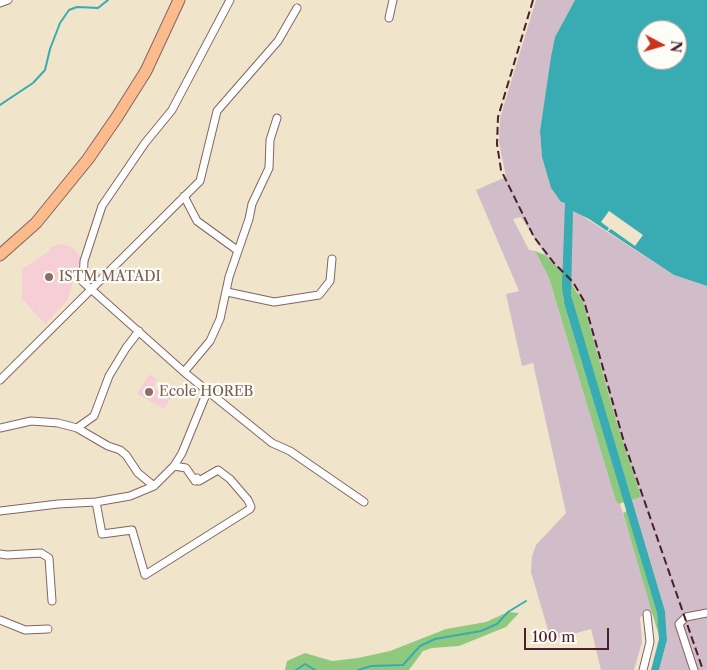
<!DOCTYPE html>
<style>
body{margin:0}
#map{position:relative;width:707px;height:670px;overflow:hidden;background:#f0e5ca;font-family:"Libre Caslon Text",serif}
canvas{display:block}
.north{position:absolute;left:637px;top:20px;width:50px;height:50px;box-sizing:border-box;background:#fdfcf7;border:1px solid #b5a4a5;border-radius:50%;rotate:96deg;font-size:14px;font-weight:700;line-height:20px;text-align:center;color:#4a1f2b}
.north::after{content:'';display:block;margin:auto;width:18px;height:22px;background:#c8321e;clip-path:polygon(50% 0,100% 100%,50% 72%,0 100%)}
.scale{position:absolute;left:524px;top:628px;width:85px;height:22px;box-sizing:border-box;border:2px solid #4a1f2b;border-top:0;padding-left:6px;font-size:15px;line-height:18px;white-space:nowrap;color:#4a1f2b;-webkit-text-stroke:4px #fdfcf7;paint-order:stroke}
</style>
<div id="map">
<canvas width="707" height="670"></canvas>
<div class="north">N</div>
<div class="scale">100 m</div>
</div>
<script>
const c = document.querySelector('canvas').getContext('2d');
c.lineJoin = 'round';
function paint(path, color) { c.fillStyle = color; c.fill(path, 'evenodd'); }
const shape = rows => new Path2D(rows.map(r => 'M' + r).join(''));
function strokePath(path, color, width, dash) { c.strokeStyle = color; c.lineWidth = width; c.lineCap = dash ? 'butt' : 'round'; c.setLineDash(dash || []); c.stroke(path); }
function drawText(font, color, halo, rows, align = 'center') {
  c.font = font + ' "Libre Caslon Text",serif'; c.lineWidth = 4.5; c.setLineDash([]); c.textBaseline = 'middle'; c.strokeStyle = halo; c.fillStyle = color; for (const [text, x, y, turn = 0] of rows) {
    c.save(); c.translate(x, y); c.rotate((+turn || 0) * Math.PI / 180); c.textAlign = isNaN(turn) ? turn : align; if (halo) c.strokeText(text, 0, 0); c.fillText(text, 0, 0); c.restore();
  }
}
paint(shape([
 [61,244,72,247,81,257,67,301,45,324,22,299,22,269,48,252,51,247],
 [149,374,157,379,153,388,162,393,167,384,176,390,164,409,137,394]
]), '#f6cfd6');
paint(shape([
 [536,0,575,0,555,37,540,131,542,157,551,188,561,202,565,203,565,226,573,210,674,275,707,286,707,670,659,670,667,640,665,611,632,500,640,497,614,414,585,309,576,289,545,255,521,217,513,219,529,250,535,251,549,278,616,500,620,504,653,612,640,617,642,642,634,670,601,670,591,629,551,640,531,572,532,556,536,545,566,513,533,363,522,366,506,294,519,291,476,190,506,177,499,142,500,118]
]), '#d1bdc9');
paint(shape([
 [535,251,545,255,567,277,583,302,614,414,641,497,632,500,572,301,570,287,563,297,564,303,624,502,619,504,616,501,549,278],
 [627,511,657,613,659,636,623,513],
 [508,612,519,613,506,627,459,646,432,648,423,651,409,670,285,670,287,661,305,653,332,661,358,658,390,651,446,629,486,622]
]), '#8fc97d');
paint(shape([
 [575,0,707,0,707,286,674,275,589,219,573,211,571,295,665,611,667,640,659,670,651,670,659,639,657,613,564,303,562,287,565,203,561,202,551,188,542,157,540,131,551,57,555,37],
 [647,30,677,30,677,60,647,60]
]), '#39abb2');
paint(shape([
 [609,211,643,235,635,246,611,229,606,233,609,228,601,222]
]), '#f0e5ca');
strokePath(shape([
 [0,105,33,83,45,70,50,49,60,23,69,10,77,7,98,8,108,0],
 [296,670,305,664,315,670],
 [358,670,371,666,403,665,420,646,435,639,481,631,497,624,508,612,526,601]
]), '#39abb2', 2);
const minor = shape([
 [230,0,172,110,145,143,102,206,84,261,83,282,184,372,272,443,290,451,364,502],
 [0,3,8,0],
 [389,18,393,0],
 [184,196,197,221,237,250],
 [227,292,274,302,319,295,330,281,332,259],
 [184,372,210,341,220,319,229,277,249,219,252,204,269,168,270,140,277,118],
 [0,380,200,181,217,111,278,41,297,8],
 [0,428,31,421,58,423,77,428,108,446,120,450,126,455,138,473,154,486],
 [77,428,94,416,109,376,126,348,139,331],
 [96,502,102,534,132,530,145,575,250,509,251,507,248,500,230,479,218,470,199,481,197,478,195,481,186,468,174,466],
 [0,511,58,504,96,502,130,496,154,486,174,466,182,453,207,392],
 [0,554,7,555,41,553,49,558,52,601],
 [0,620,25,630,48,629],
 [643,670,650,642,647,614],
 [694,670,679,624,686,617,707,613]
]);
const trunk = shape([
 [0,255,36,223,88,159,117,117,146,71,179,0]
]);
strokePath(minor, '#846463', 9);
strokePath(trunk, '#846463', 13);
strokePath(minor, '#fff', 7);
strokePath(trunk, '#fbbb8c', 11);
strokePath(shape([
 [533,0,498,117,497,144,501,170,534,237,554,263,573,282,584,301,624,442,703,670]
]), '#4a1f2b', 2, [8, 4]);
for (const [x, y, r, color] of [
 [49,277,5,"#8d6e63"],
 [149,392,5,"#8d6e63"]
]) { const dot = new Path2D(); dot.arc(x, y, r, 0, 2 * Math.PI); c.fillStyle = color; c.fill(dot); strokePath(dot, '#fdfcf7', 2); }
drawText('14px', '#785e54', '#fdfcf7', [
 ["ISTM MATADI",59,277],
 ["Ecole HOREB",159,392]
], 'left');
</script>
